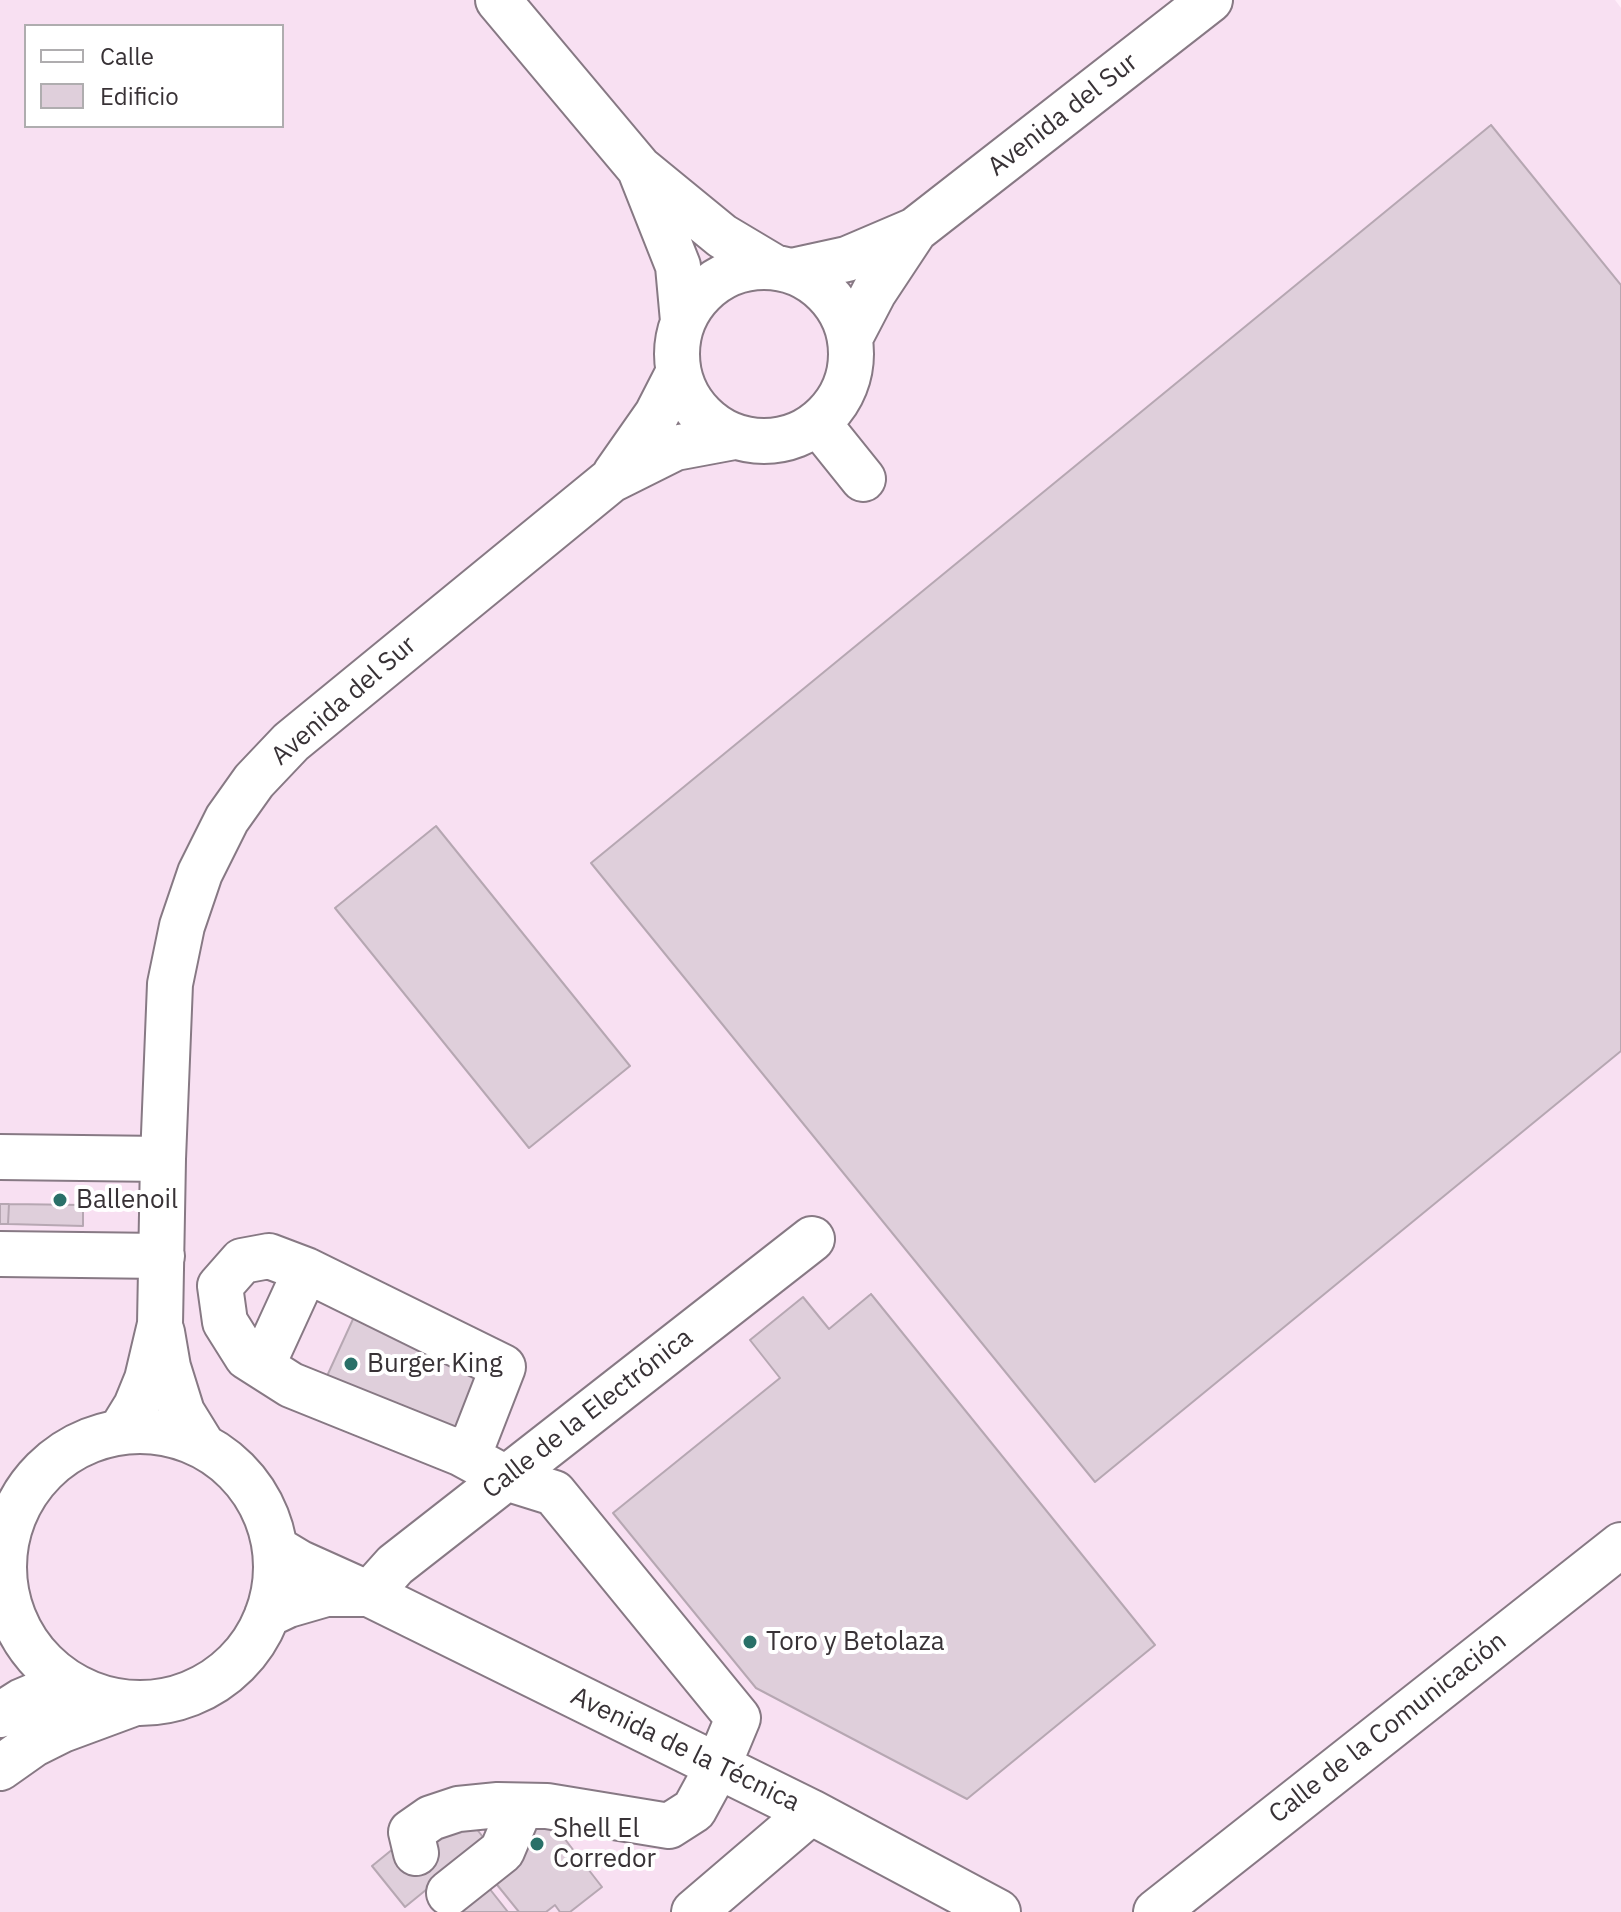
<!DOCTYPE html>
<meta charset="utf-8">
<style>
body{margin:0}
#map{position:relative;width:1621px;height:1912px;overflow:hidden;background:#ffeefa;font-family:"IBM Plex Sans",sans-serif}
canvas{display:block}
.legend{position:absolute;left:24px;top:24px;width:260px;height:104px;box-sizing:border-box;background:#fff;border:2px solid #afadaf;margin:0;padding:10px 14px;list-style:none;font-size:24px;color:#383236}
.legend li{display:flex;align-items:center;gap:16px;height:40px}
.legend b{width:40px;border:2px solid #afadaf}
</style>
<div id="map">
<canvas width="1621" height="1912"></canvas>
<ul class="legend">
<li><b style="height:10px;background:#fff"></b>Calle</li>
<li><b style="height:22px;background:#dfcfdb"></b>Edificio</li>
</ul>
</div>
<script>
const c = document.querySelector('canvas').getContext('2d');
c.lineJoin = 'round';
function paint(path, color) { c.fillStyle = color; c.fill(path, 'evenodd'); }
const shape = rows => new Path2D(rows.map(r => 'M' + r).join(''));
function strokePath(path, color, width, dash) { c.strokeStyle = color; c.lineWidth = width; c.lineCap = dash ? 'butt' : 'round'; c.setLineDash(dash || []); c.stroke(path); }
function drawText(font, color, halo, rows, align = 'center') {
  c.font = font + ' "IBM Plex Sans",sans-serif'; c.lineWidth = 8; c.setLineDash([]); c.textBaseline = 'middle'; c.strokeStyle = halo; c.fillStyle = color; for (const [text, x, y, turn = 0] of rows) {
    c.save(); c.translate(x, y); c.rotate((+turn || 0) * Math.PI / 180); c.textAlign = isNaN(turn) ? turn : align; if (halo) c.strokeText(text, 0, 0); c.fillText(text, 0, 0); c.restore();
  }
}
paint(shape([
 [0,0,1615,0,1621,8,1621,1912,0,1912],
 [26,26,282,26,282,126,26,126]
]), '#f8e0f2');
const building = shape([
 [1491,125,1621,285,1621,1051,1095,1482,591,863,1491,125],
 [436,826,630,1066,529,1148,335,908,436,826],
 [0,1204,9,1204,8,1224,0,1224,0,1204],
 [9,1204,83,1205,83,1226,8,1224,9,1204],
 [871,1294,1155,1645,967,1799,756,1688,613,1513,780,1378,750,1340,803,1297,829,1329,871,1294],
 [354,1317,483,1376,456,1435,327,1376,354,1317],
 [540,1807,602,1887,570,1912,560,1912,555,1905,546,1912,508,1912,485,1883,540,1807],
 [465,1814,486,1841,405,1907,372,1866,399,1844,465,1814],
 [494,1881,519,1912,458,1912,494,1881]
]);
paint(building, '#dfcfdb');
strokePath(building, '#b6a7b2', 2);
const minor = shape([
 [498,0,639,168,722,236,774,267],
 [640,170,678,266,683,321],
 '677 354a87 87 0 1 1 174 0a87 87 0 1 1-174 0Z',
 [792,271,847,259,915,230,1210,0],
 [850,338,874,292,915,230],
 [818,423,863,479],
 [615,474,657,414,678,373],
 [0,1157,163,1159],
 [812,1239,395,1565,369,1594,811,1812,998,1912],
 [0,1254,162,1256],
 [306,1270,503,1367,475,1439,460,1453],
 [162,1332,168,1367,182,1412,203,1446],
 [262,1366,306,1270,269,1256,242,1261,220,1286,225,1322,247,1357,291,1385,460,1453,506,1478,554,1493,738,1718,718,1766,694,1810,669,1826,547,1806,498,1805,458,1809,431,1818,411,1832,416,1853],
 '4 1567a136 136 0 1 1 272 0a136 136 0 1 1-272 0Z',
 [120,1432,136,1406,147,1379,160,1324,163,1159,170,984,182,926,200,873,227,819,254,781,291,742,611,480,675,448,734,437],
 [267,1615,288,1605,326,1594,369,1594,300,1563,275,1548],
 [0,1715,22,1701,67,1682],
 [0,1768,34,1744,62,1730,135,1703],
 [449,1893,502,1851,521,1806],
 [694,1912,811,1812],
 [1156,1912,1621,1545]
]);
strokePath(minor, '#877984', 48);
strokePath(minor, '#fff', 44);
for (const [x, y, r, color] of [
 [60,1200,8,"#297068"],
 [351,1364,8,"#297068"],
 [750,1642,8,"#297068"],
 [537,1844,8,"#297068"]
]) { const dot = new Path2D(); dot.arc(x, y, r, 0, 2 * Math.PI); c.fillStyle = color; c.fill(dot); strokePath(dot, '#fff', 3); }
drawText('26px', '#383236', '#fff', [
 ["Avenida del Sur",1063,115,-38],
 ["Avenida del Sur",344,701,-41],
 ["Calle de la Electrónica",588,1414,-38],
 ["Calle de la Comunicación",1388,1728,-38],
 ["Avenida de la Técnica",685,1750,26]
]);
drawText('26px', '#383236', '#fff', [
 ["Ballenoil",76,1200],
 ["Burger King",367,1364],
 ["Toro y Betolaza",766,1642],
 ["Shell El",553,1829],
 ["Corredor",553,1859]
], 'left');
</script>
